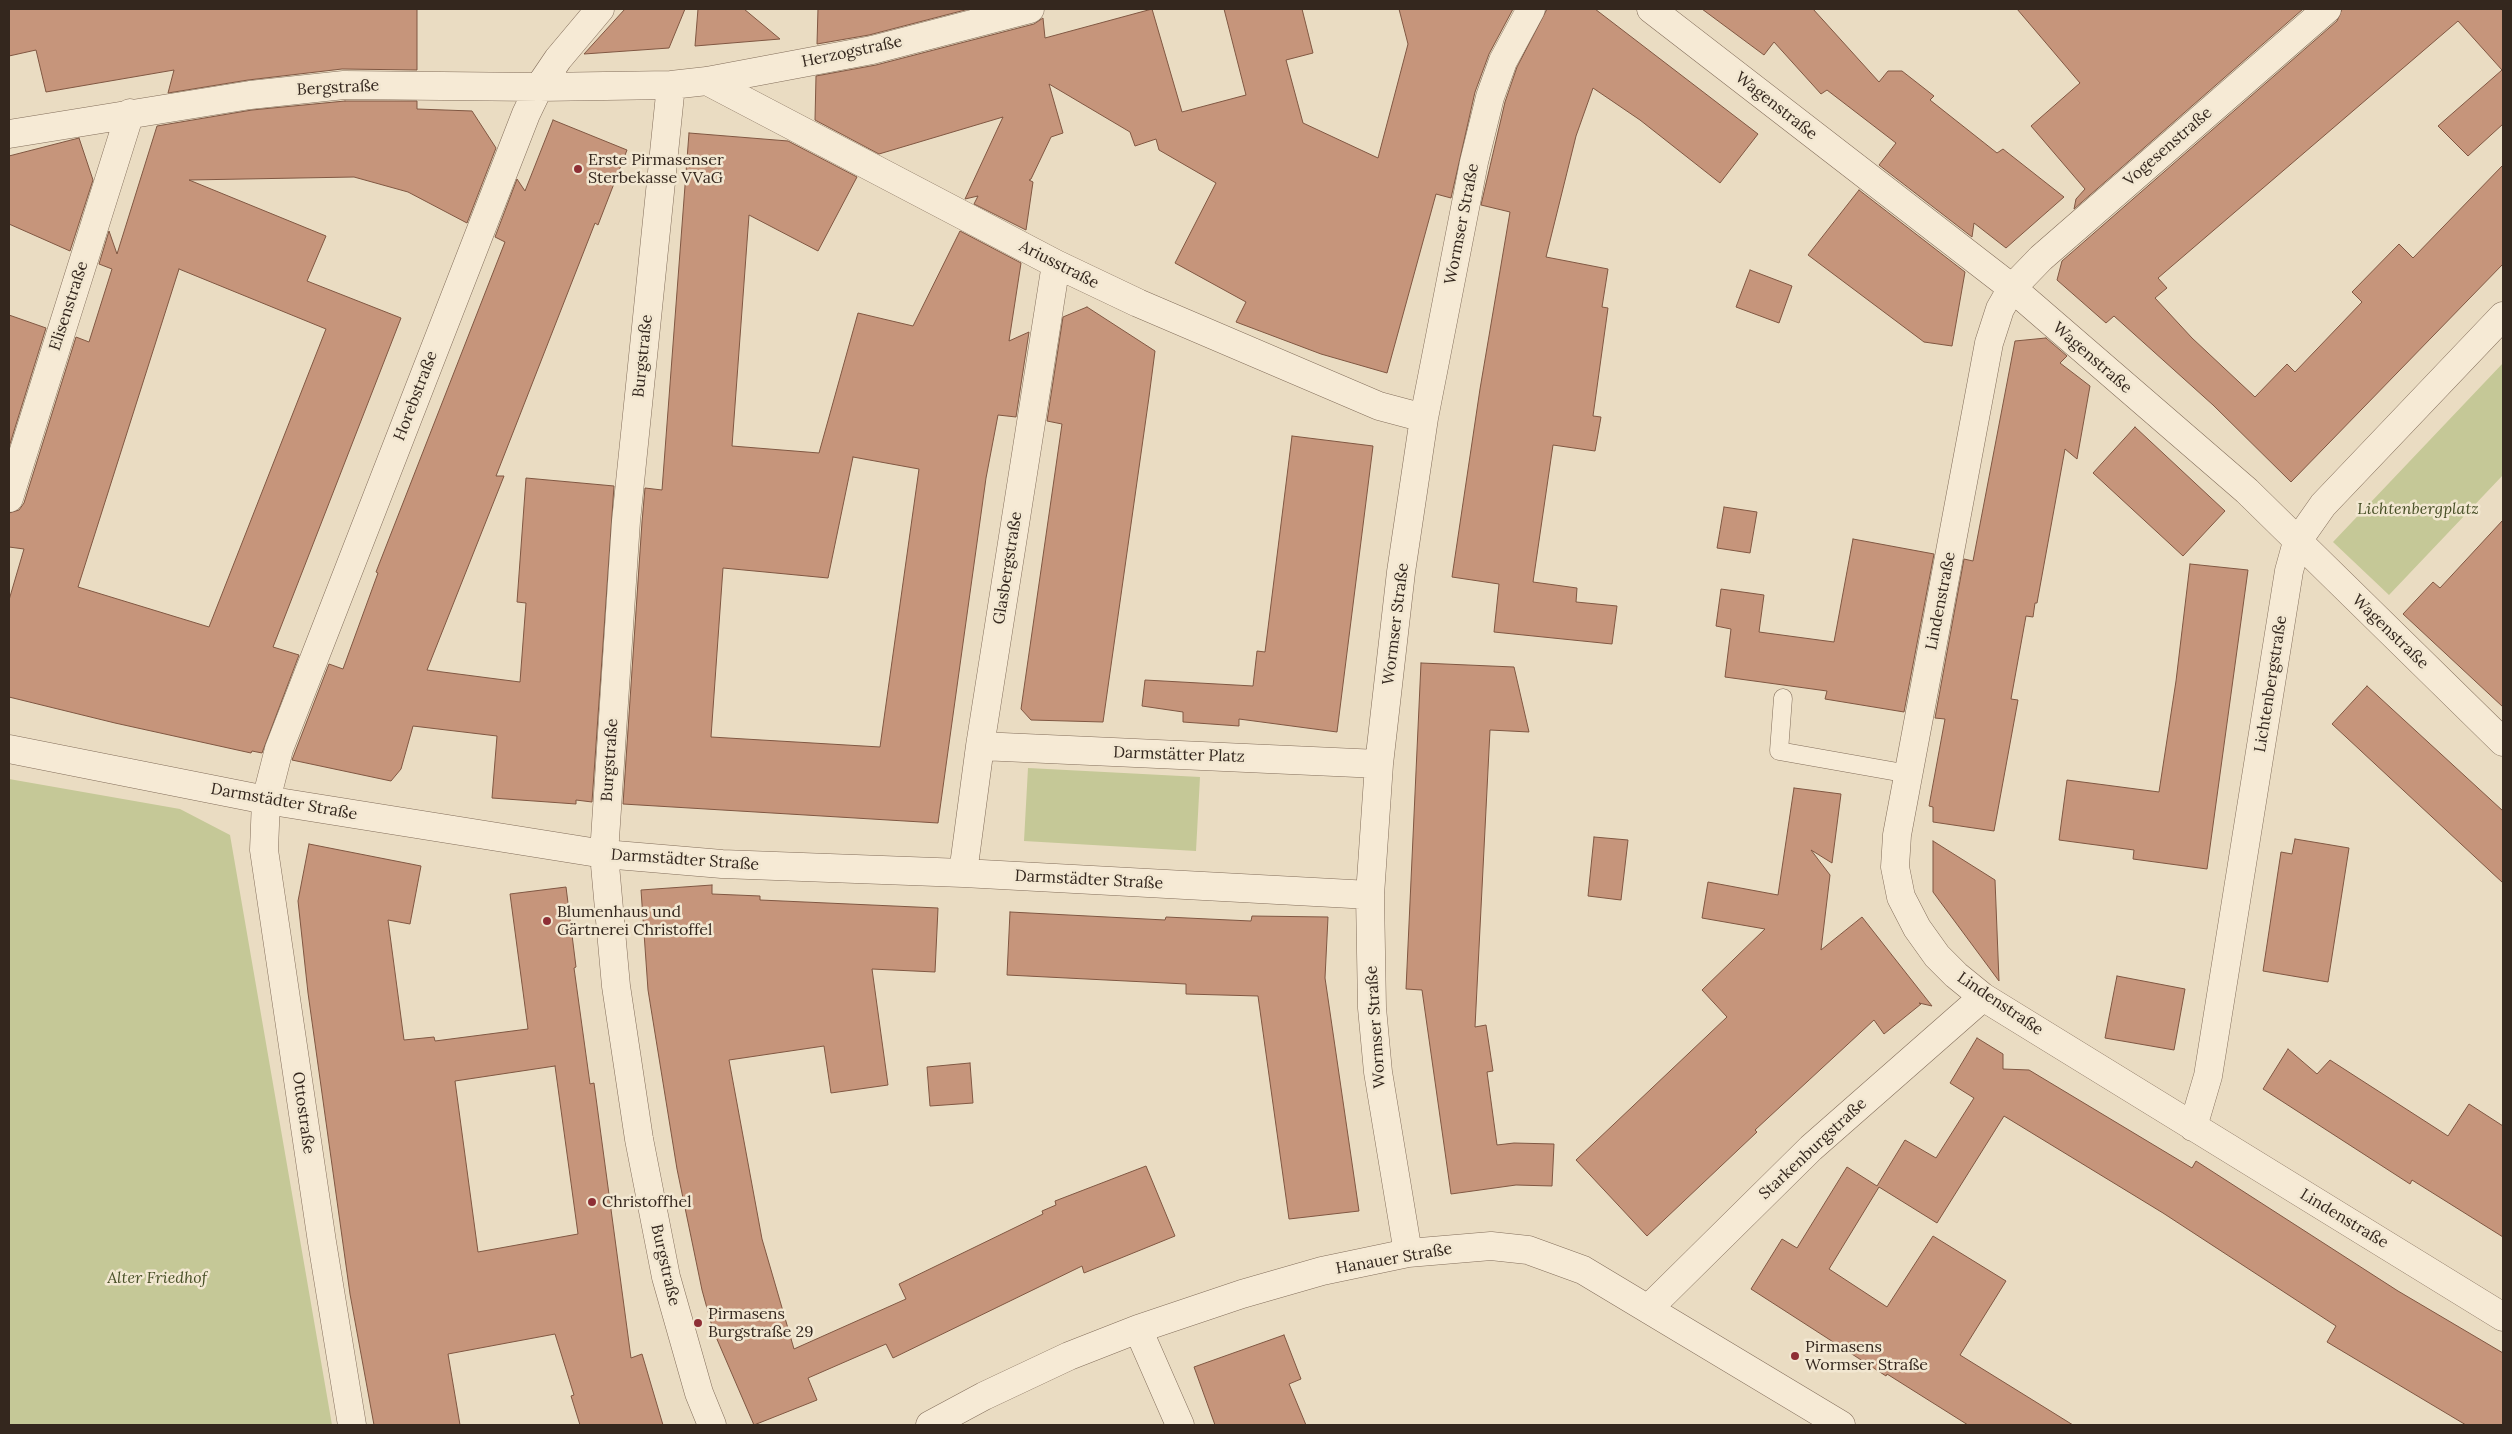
<!DOCTYPE html>
<meta charset="utf-8">
<style>
body{margin:0}
#map{position:relative;width:2512px;height:1434px;overflow:hidden;background:#eadcc2;font-family:Lora,serif}
canvas{display:block}
.frame{position:absolute;inset:0;border:10px solid #34271e;pointer-events:none}
</style>
<div id="map">
<canvas width="2512" height="1434"></canvas>
<div class="frame"></div>
</div>
<script>
const c = document.querySelector('canvas').getContext('2d');
c.lineJoin = 'round';
function paint(path, color) { c.fillStyle = color; c.fill(path, 'evenodd'); }
const shape = rows => new Path2D(rows.map(r => 'M' + r).join(''));
function strokePath(path, color, width, dash) { c.strokeStyle = color; c.lineWidth = width; c.lineCap = dash ? 'butt' : 'round'; c.setLineDash(dash || []); c.stroke(path); }
function drawText(font, color, halo, rows, align = 'center') {
  c.font = font + ' Lora,serif'; c.lineWidth = 5; c.setLineDash([]); c.textBaseline = 'middle'; c.strokeStyle = halo; c.fillStyle = color; for (const [text, x, y, turn = 0] of rows) {
    c.save(); c.translate(x, y); c.rotate((+turn || 0) * Math.PI / 180); c.textAlign = isNaN(turn) ? turn : align; if (halo) c.strokeText(text, 0, 0); c.fillText(text, 0, 0); c.restore();
  }
}
paint(shape([
 [2503,363,2503,475,2389,595,2333,542],
 [1028,768,1200,777,1196,851,1024,841],
 [9,779,180,809,230,835,332,1425,9,1425]
]), '#c5c897');
const building = shape([
 [9,9,417,9,417,70,342,69,248,80,168,93,174,70,46,92,36,50,9,56,9,9],
 [625,9,685,9,669,48,584,54,625,9],
 [698,9,744,9,780,39,695,46,698,9],
 [818,9,969,9,869,35,817,44,818,9],
 [1152,9,1182,112,1246,95,1224,9,1302,9,1313,53,1286,60,1303,123,1378,158,1408,44,1399,9,1513,9,1489,54,1475,92,1451,198,1436,194,1387,373,1321,354,1236,322,1246,302,1175,263,1216,183,1159,150,1156,139,1135,146,1130,132,1049,84,1063,133,1051,137,1031,179,1029,180,1033,182,1026,230,974,204,978,196,965,199,1003,117,879,154,815,120,816,76,876,65,1034,24,1043,18,1045,38,1152,9],
 [1547,9,1595,9,1758,134,1720,183,1640,120,1593,88,1576,136,1546,257,1608,269,1602,307,1608,308,1593,416,1601,417,1595,451,1553,445,1533,582,1577,588,1576,602,1617,606,1612,644,1494,632,1499,584,1452,577,1480,389,1510,212,1481,205,1505,102,1517,67,1547,9],
 [1702,9,1813,9,1879,82,1888,71,1902,71,1934,96,1930,100,1997,153,2003,149,2064,197,2006,248,1974,223,1972,237,1879,165,1896,143,1827,90,1821,94,1774,42,1764,55,1702,9],
 [2017,9,2303,9,2074,209,2076,199,2085,189,2031,126,2080,83,2017,9],
 [2342,9,2503,9,2503,124,2468,156,2438,126,2502,70,2458,21,2158,278,2167,288,2155,298,2192,338,2255,397,2287,364,2295,372,2362,302,2352,292,2399,244,2413,258,2503,165,2503,264,2291,482,2213,405,2114,316,2106,323,2057,280,2062,261,2337,21,2342,9],
 [345,101,417,101,417,109,472,111,496,148,467,223,408,192,354,177,189,180,326,236,307,281,401,318,273,647,299,655,262,753,252,751,251,753,115,723,9,697,9,600,24,549,9,547,9,513,19,510,24,503,76,337,89,342,112,269,99,264,109,231,117,254,157,126,252,110,345,101],
 [179,269,326,329,209,627,78,587,179,269],
 [553,120,627,150,598,225,595,223,496,476,504,476,427,670,520,682,526,603,517,602,526,478,614,486,592,802,576,800,576,804,492,798,497,736,413,726,401,769,391,781,292,760,329,664,343,669,378,573,376,572,505,242,495,237,517,179,525,191,553,120],
 [689,133,788,141,857,177,818,251,749,215,732,446,819,453,858,313,913,326,960,231,1021,263,1009,341,1029,332,1016,417,998,415,986,478,938,823,623,804,642,522,645,488,662,490,689,133],
 [853,457,919,469,880,747,711,737,723,568,828,578,853,457],
 [79,138,93,180,70,251,9,224,9,156,79,138],
 [1859,190,1965,272,1952,346,1924,342,1808,255,1859,190],
 [1750,270,1792,286,1779,323,1736,307,1750,270],
 [1087,307,1155,351,1149,397,1103,722,1031,720,1021,709,1062,424,1047,421,1063,317,1087,307],
 [9,315,46,328,9,447,9,315],
 [2046,338,2067,356,2060,363,2090,386,2077,459,2065,449,2037,603,2035,603,2033,617,2026,616,2011,699,2018,700,1994,831,1933,822,1933,807,1929,806,1945,719,1935,718,1964,559,1973,561,2015,341,2046,338],
 [2135,427,2225,511,2183,556,2093,473,2135,427],
 [1292,436,1373,446,1337,732,1239,719,1239,726,1183,722,1183,712,1142,706,1145,680,1253,686,1257,651,1265,652,1292,436],
 [1724,507,1757,512,1750,553,1717,548,1724,507],
 [2503,520,2503,707,2403,614,2433,582,2440,588,2503,520],
 [1853,539,1934,554,1904,712,1825,699,1827,691,1725,677,1731,629,1716,626,1721,589,1764,595,1759,632,1834,642,1853,539],
 [2190,564,2248,570,2207,869,2133,859,2134,850,2059,840,2067,780,2159,792,2176,681,2190,564],
 [1421,663,1514,667,1529,732,1490,730,1475,1027,1486,1025,1493,1071,1487,1072,1497,1145,1514,1143,1554,1144,1552,1186,1516,1185,1451,1194,1422,990,1406,989,1421,663],
 [2367,686,2503,811,2503,883,2332,724,2367,686],
 [1794,788,1841,794,1832,863,1811,850,1830,875,1821,950,1862,917,1932,1006,1919,1003,1921,1004,1884,1034,1874,1020,1755,1130,1757,1132,1647,1236,1576,1160,1727,1017,1702,990,1765,929,1702,918,1708,882,1778,895,1794,788],
 [1594,837,1628,840,1621,900,1588,896,1594,837],
 [2295,839,2349,848,2328,982,2263,971,2281,852,2292,854,2295,839],
 [1933,841,1995,880,1999,981,1933,892,1933,841],
 [309,844,421,866,410,924,388,920,404,1040,434,1037,435,1041,528,1029,510,894,566,887,576,967,574,968,590,1084,594,1083,631,1358,642,1354,663,1425,580,1425,571,1396,574,1395,555,1334,448,1354,460,1425,374,1425,350,1294,308,993,298,901,309,844],
 [555,1066,578,1234,478,1252,455,1081,555,1066],
 [712,885,712,894,760,896,760,900,938,908,935,972,872,969,888,1085,831,1093,824,1046,729,1060,762,1239,794,1349,906,1299,899,1284,1043,1214,1042,1211,1056,1205,1055,1201,1146,1166,1175,1236,1084,1273,1082,1266,893,1358,886,1344,808,1378,817,1400,754,1425,713,1330,702,1290,677,1169,648,990,641,890,712,885],
 [1010,912,1165,920,1166,917,1251,921,1252,916,1328,917,1325,978,1359,1211,1289,1219,1258,996,1186,994,1186,984,1007,975,1010,912],
 [2117,976,2185,989,2174,1050,2105,1038,2117,976],
 [1977,1038,2003,1054,2003,1069,2029,1070,2192,1168,2196,1161,2398,1291,2503,1353,2503,1425,2466,1425,2327,1342,2336,1326,2163,1213,2004,1116,1937,1223,1879,1187,1829,1269,1887,1307,1933,1236,2006,1281,1960,1355,2073,1425,1968,1425,1887,1374,1886,1376,1751,1289,1782,1239,1797,1248,1847,1167,1877,1186,1905,1140,1936,1158,1974,1098,1950,1083,1977,1038],
 [2288,1049,2317,1074,2330,1060,2448,1136,2469,1104,2503,1126,2503,1237,2412,1180,2410,1184,2263,1089,2288,1049],
 [970,1063,973,1103,930,1106,927,1067,970,1063],
 [1284,1335,1301,1379,1289,1384,1306,1425,1215,1425,1194,1367,1284,1335]
]);
paint(building, '#c6957b');
strokePath(building, '#805742', 1);
const service = shape([
 [1783,698,1779,751,1909,774]
]);
const minor = shape([
 [1651,9,2012,288,2247,491,2503,742],
 [2327,9,2041,258,2012,288,2000,309,1989,343,1897,835,1895,867,1901,897,1917,928,1937,956,1956,975,1983,997,2503,1317],
 [707,81,1056,264,1138,303,1379,406,1424,418],
 [671,85,626,521,604,854,616,986,639,1139,666,1277,699,1393,712,1425],
 [9,134,250,95,344,85,539,87,671,85,707,81,872,50,1030,9],
 [9,498,130,113],
 [980,746,1379,764],
 [9,749,266,800,604,854,722,864,963,873,1370,895],
 [963,873,980,746,1056,264],
 [2193,1127,2208,1076,2289,571,2297,542,2323,505,2503,316],
 [1408,1253,1378,1072,1372,1008,1370,895,1379,764,1401,572,1424,418,1474,162,1490,97,1503,61,1531,9],
 [1649,1308,1811,1148,1983,997],
 [1138,1329,1180,1425],
 [352,1425,322,1242,264,850,266,800,279,749,526,114,539,87,558,59,600,9],
 [930,1425,984,1396,1069,1356,1138,1329,1242,1294,1322,1271,1408,1253,1491,1246,1528,1250,1583,1270,1841,1425]
]);
strokePath(service, '#836e5b', 19);
strokePath(minor, '#836e5b', 29);
strokePath(service, '#f6ead5', 18);
strokePath(minor, '#f6ead5', 28);
for (const [x, y, r, color] of [
 [578,169,5,"#8e2f35"],
 [547,921,5,"#8e2f35"],
 [592,1202,5,"#8e2f35"],
 [698,1323,5,"#8e2f35"],
 [1795,1356,5,"#8e2f35"]
]) { const dot = new Path2D(); dot.arc(x, y, r, 0, 2 * Math.PI); c.fillStyle = color; c.fill(dot); strokePath(dot, '#f2e7d1', 2); }
drawText('16px', '#34271e', '#f2e7d1', [
 ["Herzogstraße",852,52,-12],
 ["Bergstraße",338,88,-3],
 ["Wagenstraße",1776,106,38],
 ["Vogesenstraße",2168,147,-41],
 ["Wormser Straße",1462,224,-79],
 ["Ariusstraße",1059,265,27],
 ["Elisenstraße",69,306,-72],
 ["Burgstraße",643,356,-84],
 ["Wagenstraße",2092,358,41],
 ["Horebstraße",416,396,-69],
 ["Glasbergstraße",1008,568,-81],
 ["Lindenstraße",1941,601,-79],
 ["Wormser Straße",1396,624,-83],
 ["Wagenstraße",2390,632,44],
 ["Lichtenbergstraße",2271,684,-81],
 ["Darmstätter Platz",1179,755,2],
 ["Burgstraße",610,760,-86],
 ["Darmstädter Straße",284,802,10],
 ["Darmstädter Straße",685,860,4],
 ["Darmstädter Straße",1089,880,3],
 ["Lindenstraße",2000,1004,34],
 ["Wormser Straße",1376,1027,-94],
 ["Ottostraße",303,1113,82],
 ["Starkenburgstraße",1813,1149,-43],
 ["Lindenstraße",2344,1219,31],
 ["Hanauer Straße",1394,1259,-10],
 ["Burgstraße",665,1265,77]
]);
drawText('16px', '#34271e', '#f2e7d1', [
 ["Erste Pirmasenser",588,160],
 ["Sterbekasse VVaG",588,178],
 ["Blumenhaus und",557,912],
 ["Gärtnerei Christoffel",557,930],
 ["Christoffhel",602,1202],
 ["Pirmasens",708,1314],
 ["Burgstraße 29",708,1332],
 ["Pirmasens",1805,1347],
 ["Wormser Straße",1805,1365]
], 'left');
drawText('italic 16px', '#474f26', '#f2e7d1', [
 ["Lichtenbergplatz",2418,509],
 ["Alter Friedhof",157,1278]
]);
</script>
